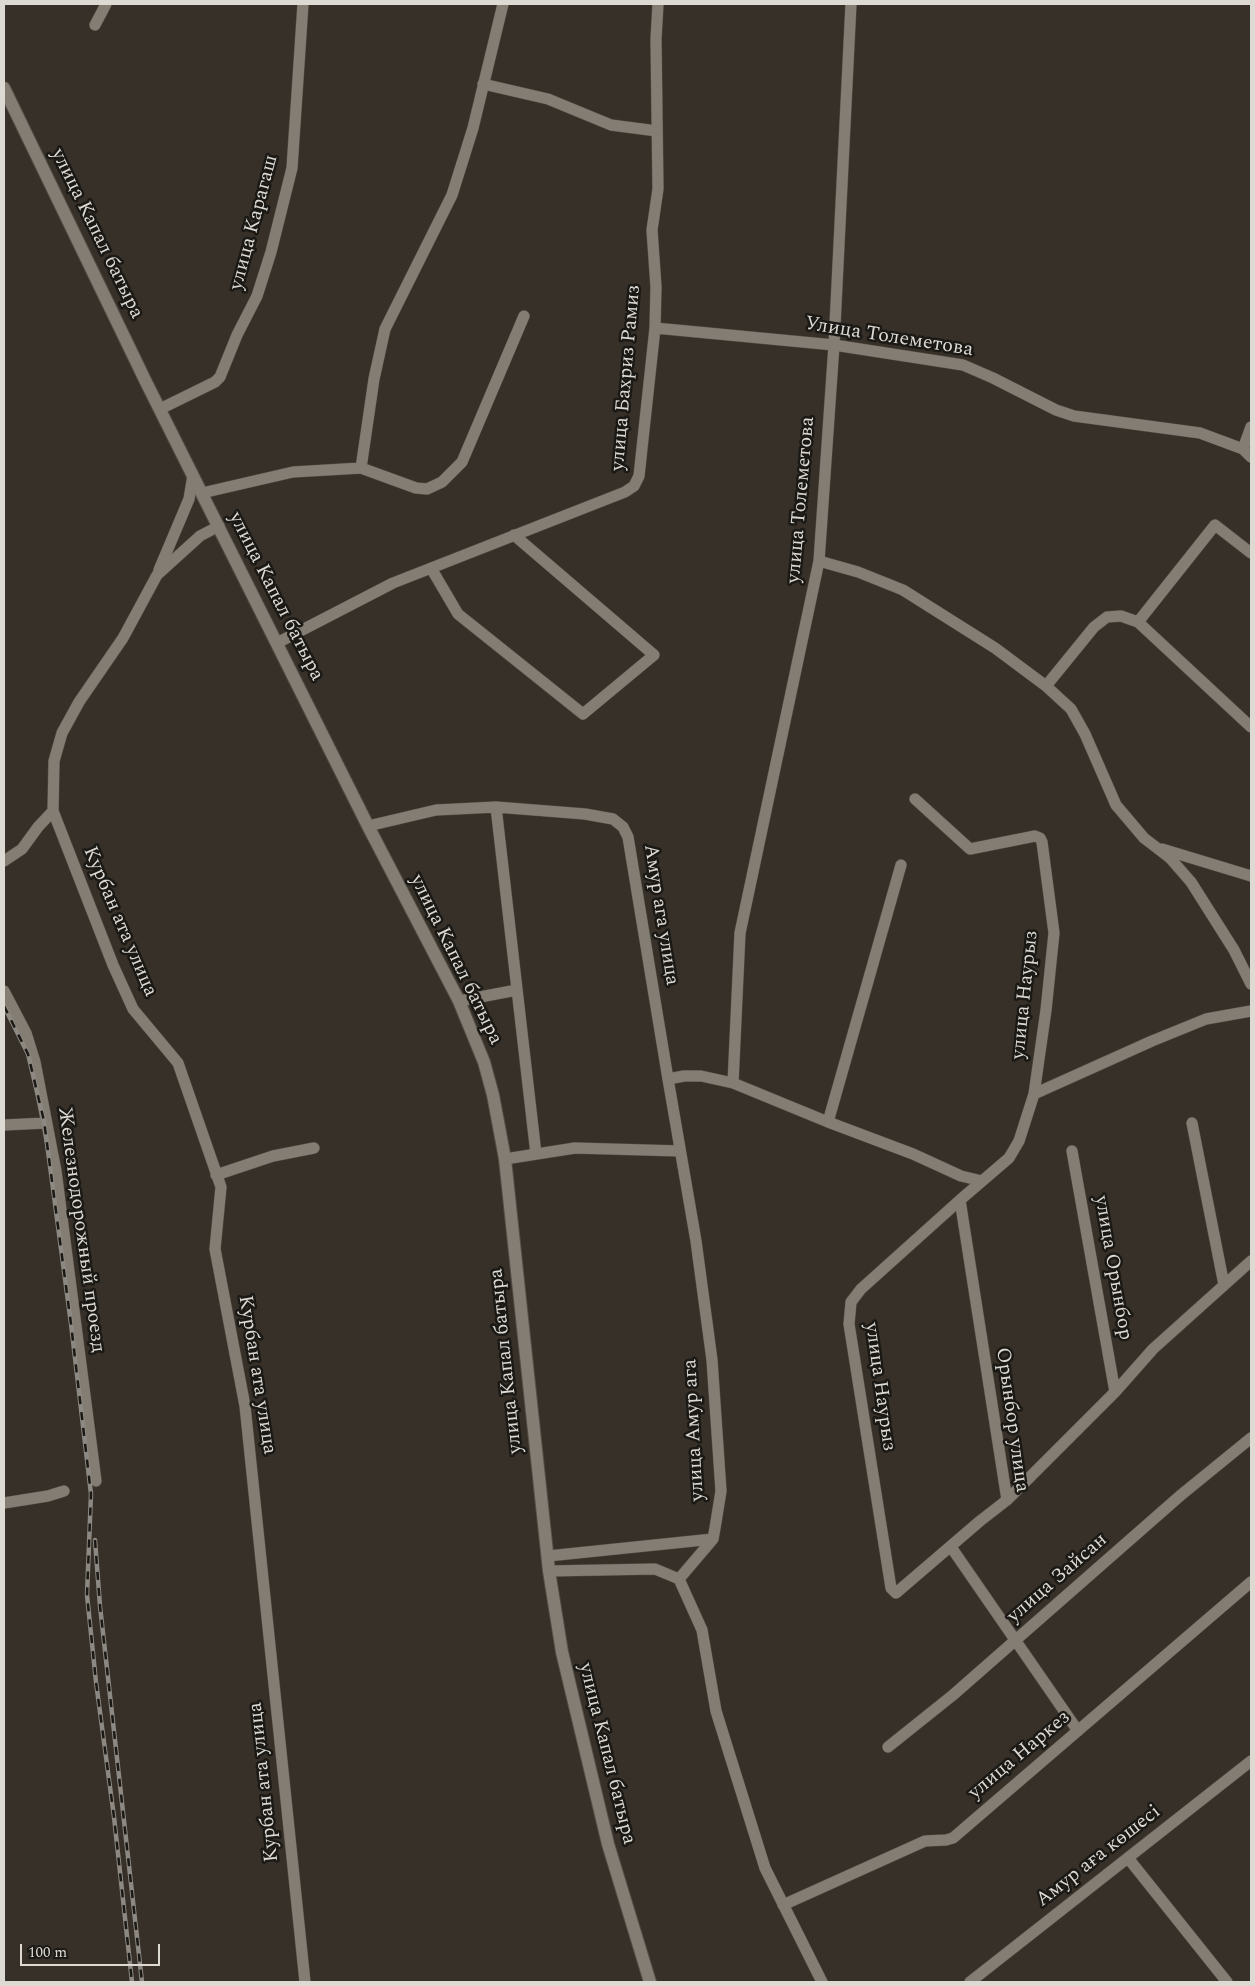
<!DOCTYPE html>
<meta charset="utf-8">
<style>
body{margin:0}
#map{position:relative;width:1255px;height:1986px;overflow:hidden;background:#363028;font-family:Spectral,serif}
canvas{display:block}
.frame{position:absolute;inset:0;border:5px solid #ddd9d3;pointer-events:none}
.scale{position:absolute;left:20px;top:1944px;width:140px;height:22px;box-sizing:border-box;border:2px solid #ddd9d3;border-top:0;padding-left:6px;font-size:15px;line-height:18px;white-space:nowrap;color:#ddd9d3;-webkit-text-stroke:4px #1b1915;paint-order:stroke}
</style>
<div id="map">
<canvas width="1255" height="1986"></canvas>
<div class="frame"></div>
<div class="scale">100 m</div>
</div>
<script>
const c = document.querySelector('canvas').getContext('2d');
c.lineJoin = 'round';
const shape = rows => new Path2D(rows.map(r => 'M' + r).join(''));
function strokePath(path, color, width, dash) { c.strokeStyle = color; c.lineWidth = width; c.lineCap = dash ? 'butt' : 'round'; c.setLineDash(dash || []); c.stroke(path); }
function drawText(font, color, halo, rows, align = 'center') {
  c.font = font + ' Spectral,serif'; c.lineWidth = 5; c.setLineDash([]); c.textBaseline = 'middle'; c.strokeStyle = halo; c.fillStyle = color; for (const [text, x, y, turn = 0] of rows) {
    c.save(); c.translate(x, y); c.rotate((+turn || 0) * Math.PI / 180); c.textAlign = isNaN(turn) ? turn : align; if (halo) c.strokeText(text, 0, 0); c.fillText(text, 0, 0); c.restore();
  }
}
const street = shape([
 [95,25,106,4],
 [483,84,548,99,611,125,657,131],
 [655,328,834,345,963,365,993,378,1056,410,1074,416,1200,433,1243,449,1251,457],
 [160,409,215,382,220,377,237,335,257,296,271,252,292,168,303,4],
 [1243,449,1251,427],
 [361,468,374,379,385,329,452,195,473,128,503,4],
 [202,493,293,472,361,468,416,488,427,489,442,482,462,462,524,316],
 [819,561,858,572,903,590,995,648,1046,686,1071,709,1085,734,1116,805,1144,838,1170,858,1191,882,1234,950,1251,984],
 [431,568,458,614,583,714,654,655,514,535],
 [159,570,189,499,193,475],
 [1138,622,1215,525,1251,553],
 [277,643,393,583,625,492,634,486,639,476,655,328,656,287,652,230,658,189,656,39,658,4],
 [1046,686,1094,627,1107,617,1121,616,1138,622,1251,727],
 [915,799,970,849,1035,836,1040,838,1042,842,1054,933,1046,1010,1034,1094,1019,1141,1009,1158,960,1200,861,1289,851,1302,849,1324,891,1588,896,1593,980,1521,1007,1500,960,1200],
 [496,807,585,814,613,819,623,827,628,837,668,1079,696,1241,712,1360,721,1491,715,1528,713,1539,679,1579,702,1630,716,1711,765,1868,822,1982],
 [53,811,113,965,133,1009,178,1063,221,1187,215,1249,245,1406,305,1982],
 [368,826,436,810,496,807,536,1154],
 [1162,849,1251,876],
 [4,861,22,849,38,827,53,811,54,761,62,733,79,702,123,638,157,575,200,536,219,526],
 [4,991,26,1033,35,1062,56,1171,96,1481],
 [459,1001,517,990],
 [668,1079,684,1076,701,1076,733,1083,828,1122,913,1154,961,1176,982,1181],
 [733,1083,740,933,819,561,834,345,851,4],
 [1034,1094,1152,1041,1206,1019,1251,1011],
 [828,1122,901,865],
 [1192,1123,1224,1285],
 [4,1125,46,1123],
 [1072,1151,1115,1392],
 [505,1159,575,1148,680,1151],
 [216,1175,273,1156,314,1148],
 [1007,1500,1115,1392,1153,1349,1251,1261],
 [4,1503,48,1496,64,1491],
 [951,1547,1078,1731],
 [548,1556,713,1539],
 [549,1571,655,1569,679,1579],
 [888,1747,953,1695,1181,1495,1251,1438],
 [1128,1858,1227,1982],
 [783,1905,925,1841,946,1840,953,1838,1251,1582],
 [970,1982,1251,1761]
]);
const secondary = shape([
 [4,88,146,382,368,826,459,1001,484,1062,493,1095,505,1159,549,1571,562,1652,608,1844,650,1982]
]);
strokePath(street, '#534e47', 12);
strokePath(secondary, '#534e47', 14);
strokePath(street, '#847d73', 11);
strokePath(secondary, '#847d73', 12);
const rail = shape([
 [4,1006,28,1054,44,1121,71,1324,91,1494,87,1595,96,1682,114,1817,132,1982],
 [95,1540,100,1606,142,1982]
]);
strokePath(rail, '#8d8982', 4.5);
strokePath(rail, '#1b1915', 2.5, [8]);
drawText('20px', '#ddd9d3', '#1b1915', [
 ["улица Карагаш",255,223,-75],
 ["улица Капал батыра",96,234,64],
 ["Улица Толеметова",889,338,9],
 ["улица Бахриз Рамиз",627,378,-85],
 ["улица Толеметова",802,500,-85],
 ["улица Капал батыра",275,597,63],
 ["Амур ага улица",660,915,81],
 ["Курбан ата улица",119,922,67],
 ["улица Капал батыра",455,960,64],
 ["улица Наурыз",1026,995,-84],
 ["Железнодорожный проезд",80,1230,82],
 ["улица Орынбор",1112,1268,80],
 ["улица Капал батыра",507,1361,-96],
 ["Курбан ата улица",256,1375,81],
 ["улица Наурыз",879,1387,82],
 ["Орынбор улица",1011,1420,82],
 ["улица Амур ага",695,1430,-93],
 ["улица Зайсан",1058,1579,-41],
 ["улица Капал батыра",606,1754,76],
 ["улица Наркез",1020,1756,-40],
 ["Курбан ата улица",265,1782,-96],
 ["Амур аға көшесі",1099,1857,-38]
]);
</script>
